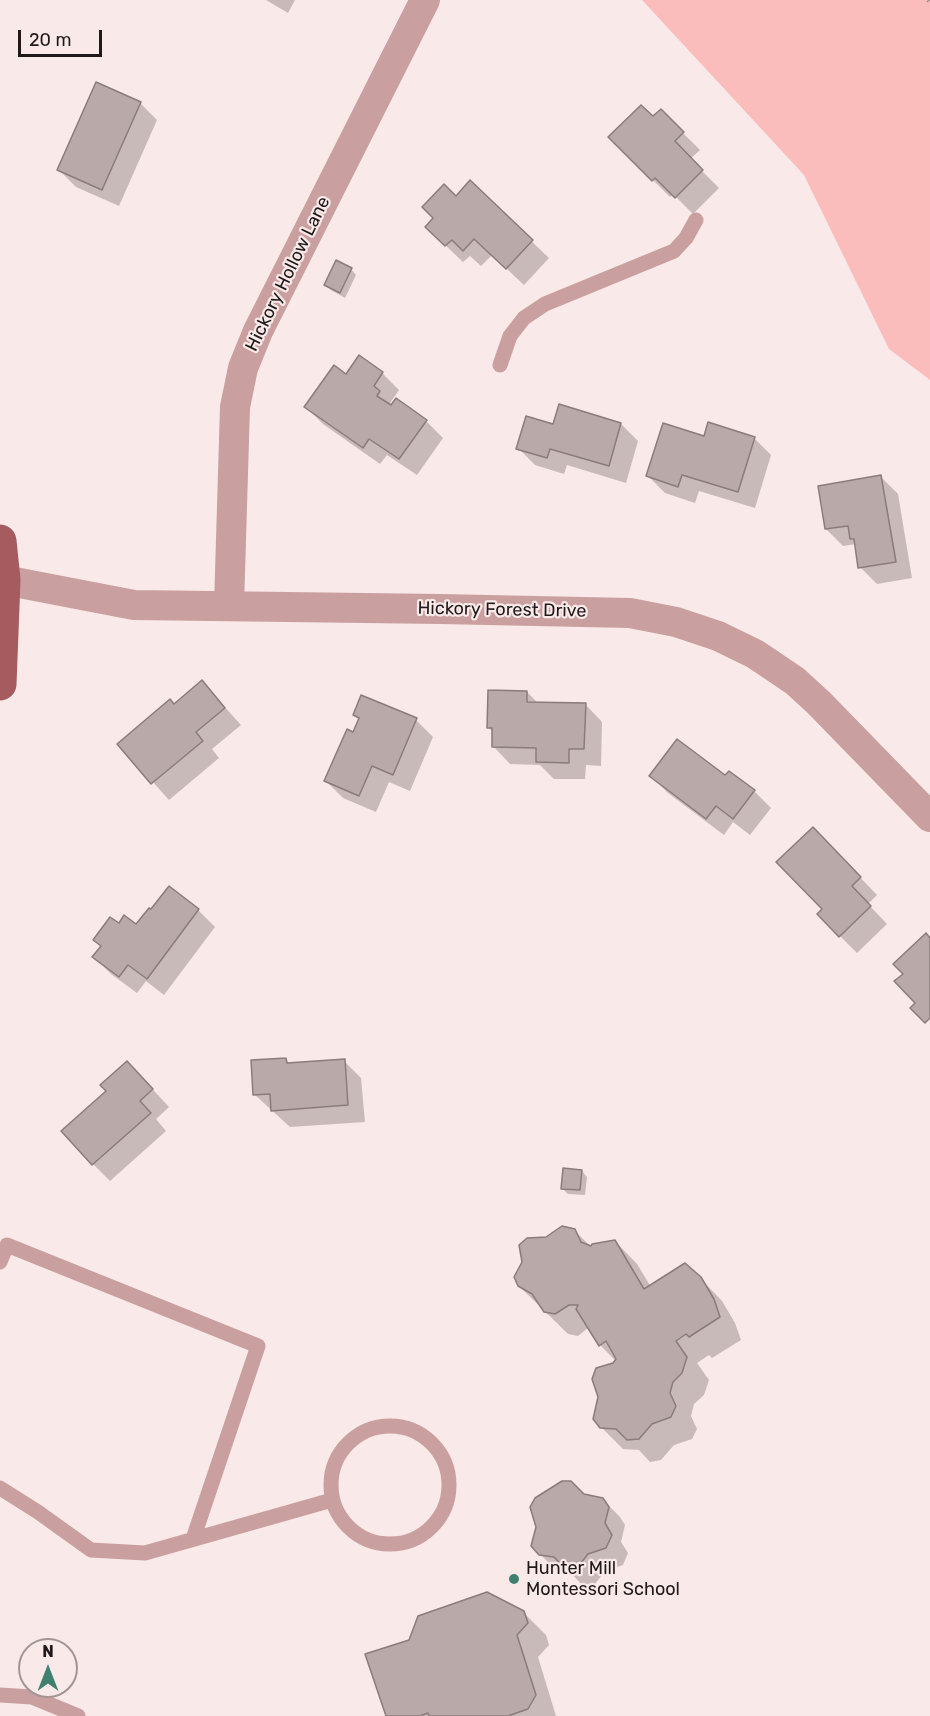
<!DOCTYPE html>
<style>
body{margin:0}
#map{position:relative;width:930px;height:1716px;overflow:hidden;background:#f9e9e8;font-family:Rubik,sans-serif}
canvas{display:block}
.north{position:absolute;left:18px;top:1638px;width:60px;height:60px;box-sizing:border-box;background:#f9e9e8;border:2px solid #a29695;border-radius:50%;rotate:0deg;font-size:16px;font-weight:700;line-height:24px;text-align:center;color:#1f1919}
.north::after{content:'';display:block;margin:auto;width:21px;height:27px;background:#40806f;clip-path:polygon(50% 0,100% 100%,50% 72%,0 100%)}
.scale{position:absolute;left:18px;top:30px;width:84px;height:27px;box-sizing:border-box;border:3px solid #1f1919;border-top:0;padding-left:8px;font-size:18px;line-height:21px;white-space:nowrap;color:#1f1919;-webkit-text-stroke:4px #f9e9e8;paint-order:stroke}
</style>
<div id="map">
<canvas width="930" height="1716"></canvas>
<div class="north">N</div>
<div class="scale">20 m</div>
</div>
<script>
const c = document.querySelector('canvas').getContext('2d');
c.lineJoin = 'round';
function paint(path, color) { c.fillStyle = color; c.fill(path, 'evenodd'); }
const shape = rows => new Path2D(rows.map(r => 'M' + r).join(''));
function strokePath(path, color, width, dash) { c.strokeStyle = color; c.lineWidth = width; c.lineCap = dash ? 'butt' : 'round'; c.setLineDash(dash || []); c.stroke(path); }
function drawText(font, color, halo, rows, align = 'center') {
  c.font = font + ' Rubik,sans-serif'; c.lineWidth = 4.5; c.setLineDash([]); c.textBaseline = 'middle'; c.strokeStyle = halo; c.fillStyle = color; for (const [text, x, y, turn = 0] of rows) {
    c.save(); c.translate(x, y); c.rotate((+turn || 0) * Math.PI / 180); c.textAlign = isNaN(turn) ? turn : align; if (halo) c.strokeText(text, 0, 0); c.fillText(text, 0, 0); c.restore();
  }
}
paint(shape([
 [642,0,930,0,930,380,889,349,804,175]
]), '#fabdbc');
paint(shape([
 [266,0,295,0,288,13],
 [140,103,157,120,119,206,76,187,59,170],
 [661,111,700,150,690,159,719,188,693,214,673,194,670,197,610,137,653,118],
 [470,182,549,258,524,285,492,255,481,266,470,256,463,262,444,244,435,218],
 [351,269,356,275,345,298,331,290,326,285],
 [360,357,382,373,399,390,390,403,393,405,426,421,443,438,417,475,387,455,380,464,323,424,306,407,346,376],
 [621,424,638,441,626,483,567,465,564,474,535,465,518,448,554,426],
 [705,438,754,438,771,455,755,508,699,491,695,503,665,493,648,476],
 [881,477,898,494,912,578,877,584,860,567,856,544,843,546,826,529],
 [202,682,241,725,212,749,219,758,169,800,119,744,174,706],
 [527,692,538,703,585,704,602,722,601,766,586,765,585,779,554,779,540,765,510,764,493,746,494,733,488,727],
 [362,697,416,720,433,737,410,791,389,782,376,812,343,798,326,781,360,720,354,715],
 [651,776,725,777,754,791,771,808,750,835,733,822,724,835,668,793],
 [830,846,877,895,868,904,887,924,857,953,840,936,824,910],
 [169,888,198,910,215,927,164,995,146,981,137,993,111,974,94,957,119,925,136,926,151,912],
 [285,1059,291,1065,344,1061,361,1078,365,1122,290,1127,255,1095],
 [144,1080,169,1107,156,1119,166,1131,110,1181,93,1164],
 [582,1171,587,1177,585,1195,568,1194,562,1188],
 [574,1230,592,1248,615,1241,637,1264,651,1287,700,1278,722,1301,735,1323,741,1340,712,1358,709,1355,697,1363,709,1380,704,1395,694,1404,691,1416,697,1429,692,1439,674,1445,661,1460,650,1462,639,1450,623,1449,601,1427,616,1361,600,1345,589,1327,578,1336,568,1334,519,1286,547,1238],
 [584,1495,602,1499,620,1517,625,1525,621,1542,628,1553,623,1565,605,1571,595,1584,582,1585,571,1573,558,1572,540,1554],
 [523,1612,546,1635,549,1645,538,1657,556,1716,387,1716]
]), '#0003');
const building = shape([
 [96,82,141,102,102,190,57,170,96,82],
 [641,105,653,116,661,109,684,132,675,141,703,170,675,198,655,178,652,181,608,137,641,105],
 [470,180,533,240,506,269,474,239,463,251,452,240,445,246,425,227,433,218,422,207,444,184,456,196,470,180],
 [336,260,352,268,340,293,324,285,336,260],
 [359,355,383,372,374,386,380,391,377,396,391,405,396,398,427,420,399,459,369,439,363,448,304,407,334,365,346,374,359,355],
 [559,404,621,423,609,466,550,449,547,458,516,449,526,416,553,424,559,404],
 [708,422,755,437,738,492,682,475,678,487,646,476,663,423,704,436,708,422],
 [881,475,896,562,858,568,854,539,850,539,848,526,825,529,818,486,881,475],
 [202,680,225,708,196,732,203,741,151,784,117,744,170,699,174,704,202,680],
 [488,690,527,691,527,702,586,703,584,749,569,749,569,763,536,762,536,748,492,747,492,728,487,728,488,690],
 [361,695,417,718,393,775,372,766,359,796,324,781,347,729,353,732,359,718,353,715,361,695],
 [677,739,725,775,729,771,755,790,733,819,716,806,706,819,649,776,677,739],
 [813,827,861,877,852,886,871,906,839,937,817,914,822,909,776,862,813,827],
 [169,886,199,909,147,979,128,965,119,977,92,957,101,946,93,940,110,917,119,923,124,915,136,924,149,908,151,909,169,886],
 [926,933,930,938,930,1018,925,1023,910,1008,915,1003,894,981,903,974,893,964,926,933],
 [286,1058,287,1063,345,1059,348,1105,271,1111,270,1094,253,1095,251,1060,286,1058],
 [127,1061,153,1089,140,1101,151,1113,92,1165,61,1131,106,1091,100,1085,127,1061],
 [563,1168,582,1170,580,1190,561,1189,563,1168],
 [562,1226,575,1229,581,1242,591,1246,592,1244,615,1240,644,1289,685,1263,701,1277,714,1299,720,1317,689,1337,686,1334,676,1341,687,1357,682,1373,673,1382,670,1393,676,1406,671,1417,652,1424,639,1439,627,1440,616,1429,600,1428,593,1419,598,1397,592,1379,596,1368,613,1363,616,1359,606,1341,599,1346,576,1309,578,1305,569,1305,555,1314,544,1312,532,1294,518,1286,514,1277,522,1262,519,1245,527,1238,546,1237,562,1226],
 [562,1481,571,1481,584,1494,603,1498,609,1507,605,1523,612,1535,606,1548,588,1554,577,1568,564,1568,554,1557,539,1555,531,1546,536,1527,530,1507,535,1498,562,1481],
 [487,1592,524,1611,528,1623,517,1635,536,1695,528,1709,508,1716,429,1716,428,1713,420,1716,386,1716,365,1654,409,1640,418,1616,487,1592]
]);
paint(building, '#b9a9a9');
strokePath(building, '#8b7c7c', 1.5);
strokePath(shape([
 [928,0,930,2]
]), '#9a8e8d', 4, [1.5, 4.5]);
strokePath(shape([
 [500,365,510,336,524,318,545,304,674,251,686,238,696,220],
 [0,1262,7,1245,258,1346,193,1539],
 '331 1485a59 59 0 1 1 118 0a59 59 0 1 1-118 0Z',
 [0,1488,38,1512,91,1550,145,1553,332,1500],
 [0,1695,32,1697,78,1716]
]), '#ca9f9f', 15);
strokePath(shape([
 [4,580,134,605,440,609,630,613,676,622,718,636,755,654,795,681,819,703,930,817],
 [229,606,235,407,243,368,258,331,425,0]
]), '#ca9f9f', 30);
strokePath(shape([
 [0,541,4,580,0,684]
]), '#a65c5e', 33);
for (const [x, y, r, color] of [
 [514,1579,6,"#40806f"]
]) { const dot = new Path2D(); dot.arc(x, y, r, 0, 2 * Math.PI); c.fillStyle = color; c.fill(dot); strokePath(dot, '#f9e9e8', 2); }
drawText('18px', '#1f1919', '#f9e9e8', [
 ["Hickory Hollow Lane",288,274,-64],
 ["Hickory Forest Drive",502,610,1]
]);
drawText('18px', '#1f1919', '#f9e9e8', [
 ["Hunter Mill",526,1569],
 ["Montessori School",526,1590]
], 'left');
</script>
